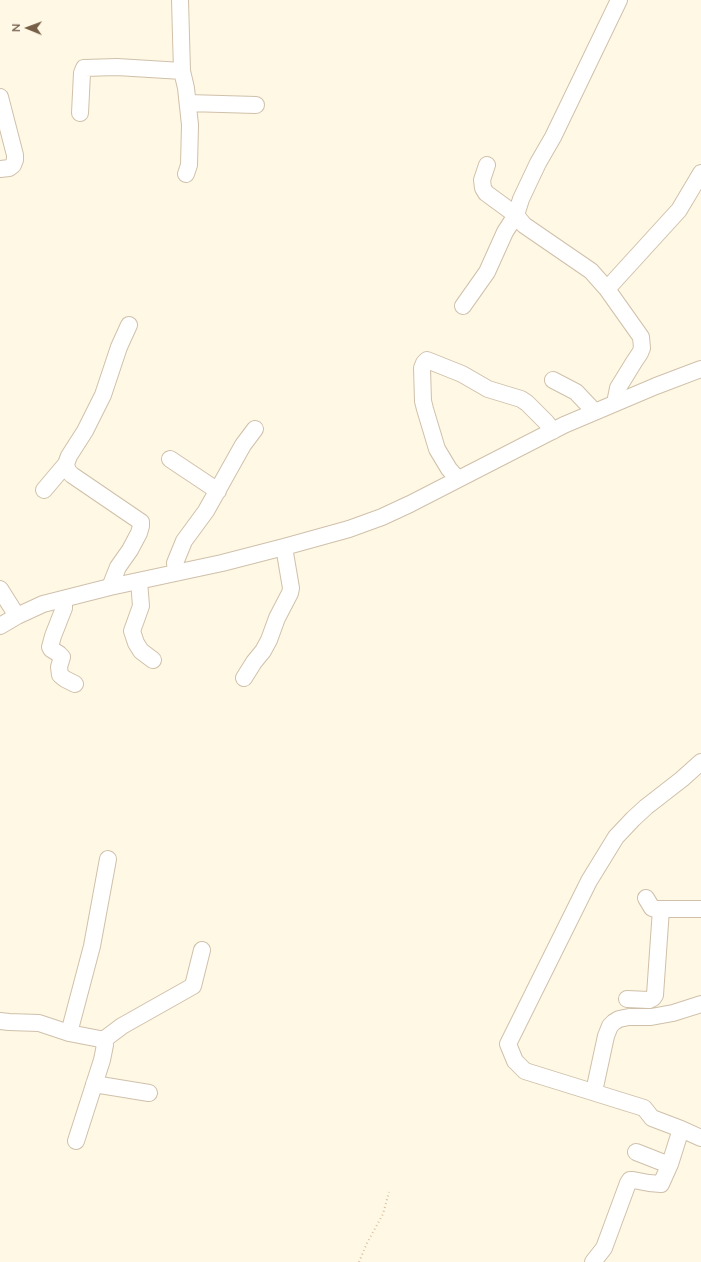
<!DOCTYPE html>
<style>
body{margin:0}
#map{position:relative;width:701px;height:1262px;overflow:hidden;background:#fef8e5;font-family:Lato,sans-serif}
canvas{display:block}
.north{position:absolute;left:8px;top:8px;width:40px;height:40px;-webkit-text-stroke:3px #fffaec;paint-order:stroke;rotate:271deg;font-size:11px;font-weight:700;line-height:16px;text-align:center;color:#786048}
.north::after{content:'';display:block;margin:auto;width:14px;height:18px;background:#786048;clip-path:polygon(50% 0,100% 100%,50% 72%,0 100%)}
</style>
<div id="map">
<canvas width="701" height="1262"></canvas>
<div class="north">N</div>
</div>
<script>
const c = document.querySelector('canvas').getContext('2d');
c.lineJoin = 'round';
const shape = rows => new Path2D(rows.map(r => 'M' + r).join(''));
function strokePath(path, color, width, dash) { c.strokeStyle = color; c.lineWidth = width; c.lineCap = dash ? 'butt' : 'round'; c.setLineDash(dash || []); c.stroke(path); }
const minor = shape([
 [180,0,182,71,186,88,190,125,189,165,186,174],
 [0,97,15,155,15,160,13,165,9,168,0,169],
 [188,103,256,105],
 [80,113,82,73,84,68,117,67,182,71],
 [487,165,482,180,483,188,486,193,516,215,524,225,591,271,607,289,641,337,642,348,640,353,634,362,618,388,615,403],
 [607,289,679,210,701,173],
 [463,306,487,272,505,232,516,215,521,199,538,163,553,137,619,0],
 [553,380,576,392,594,411],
 [170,459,218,491],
 [458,479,449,469,437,449,425,409,423,401,422,368,424,363,427,360,462,374,488,389,521,399,527,403,546,422,553,431],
 [44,490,66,464],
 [176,572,175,563,184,541,206,511,243,445,255,429],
 [139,581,141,606,132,631,136,643,141,651,153,660],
 [110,587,118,567,130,550,139,533,141,526,141,522,72,475,68,471,66,464,69,456,85,431,103,395,119,347,129,325],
 [0,589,17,616],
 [64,599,64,608,53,636,50,647,51,649,59,654,62,657,59,667,60,675,65,679,75,684],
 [0,626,17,616,43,604,110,587,222,563,284,547,349,529,382,517,410,504,564,425,656,386,701,369],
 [244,678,254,662,263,651,269,640,277,618,290,593,291,588,284,547],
 [646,898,652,908,655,909,701,909],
 [627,999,649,1000,653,998,655,995,661,909],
 [0,1021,9,1022,39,1023,69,1033,100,1039,103,1042,105,1045,102,1060,76,1141],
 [69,1033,92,946,108,859],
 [102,1041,122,1026,193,986,202,950],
 [94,1084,149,1093],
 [595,1087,606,1036,610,1026,614,1022,619,1019,629,1017,651,1017,673,1013,701,1004],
 [681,1129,652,1118,644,1108,525,1071,515,1061,508,1044,589,881,616,837,633,819,646,807,682,779,701,762],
 [636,1152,664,1163,670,1164,681,1129,701,1138],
 [593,1262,604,1248,628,1183,630,1180,633,1180,649,1183,661,1184,670,1164]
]);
strokePath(minor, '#d0c0aa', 18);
strokePath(shape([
 [359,1262,367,1243,383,1214,389,1192]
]), '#dabe9d', 2, [1, 3]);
strokePath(minor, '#fff', 16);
</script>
